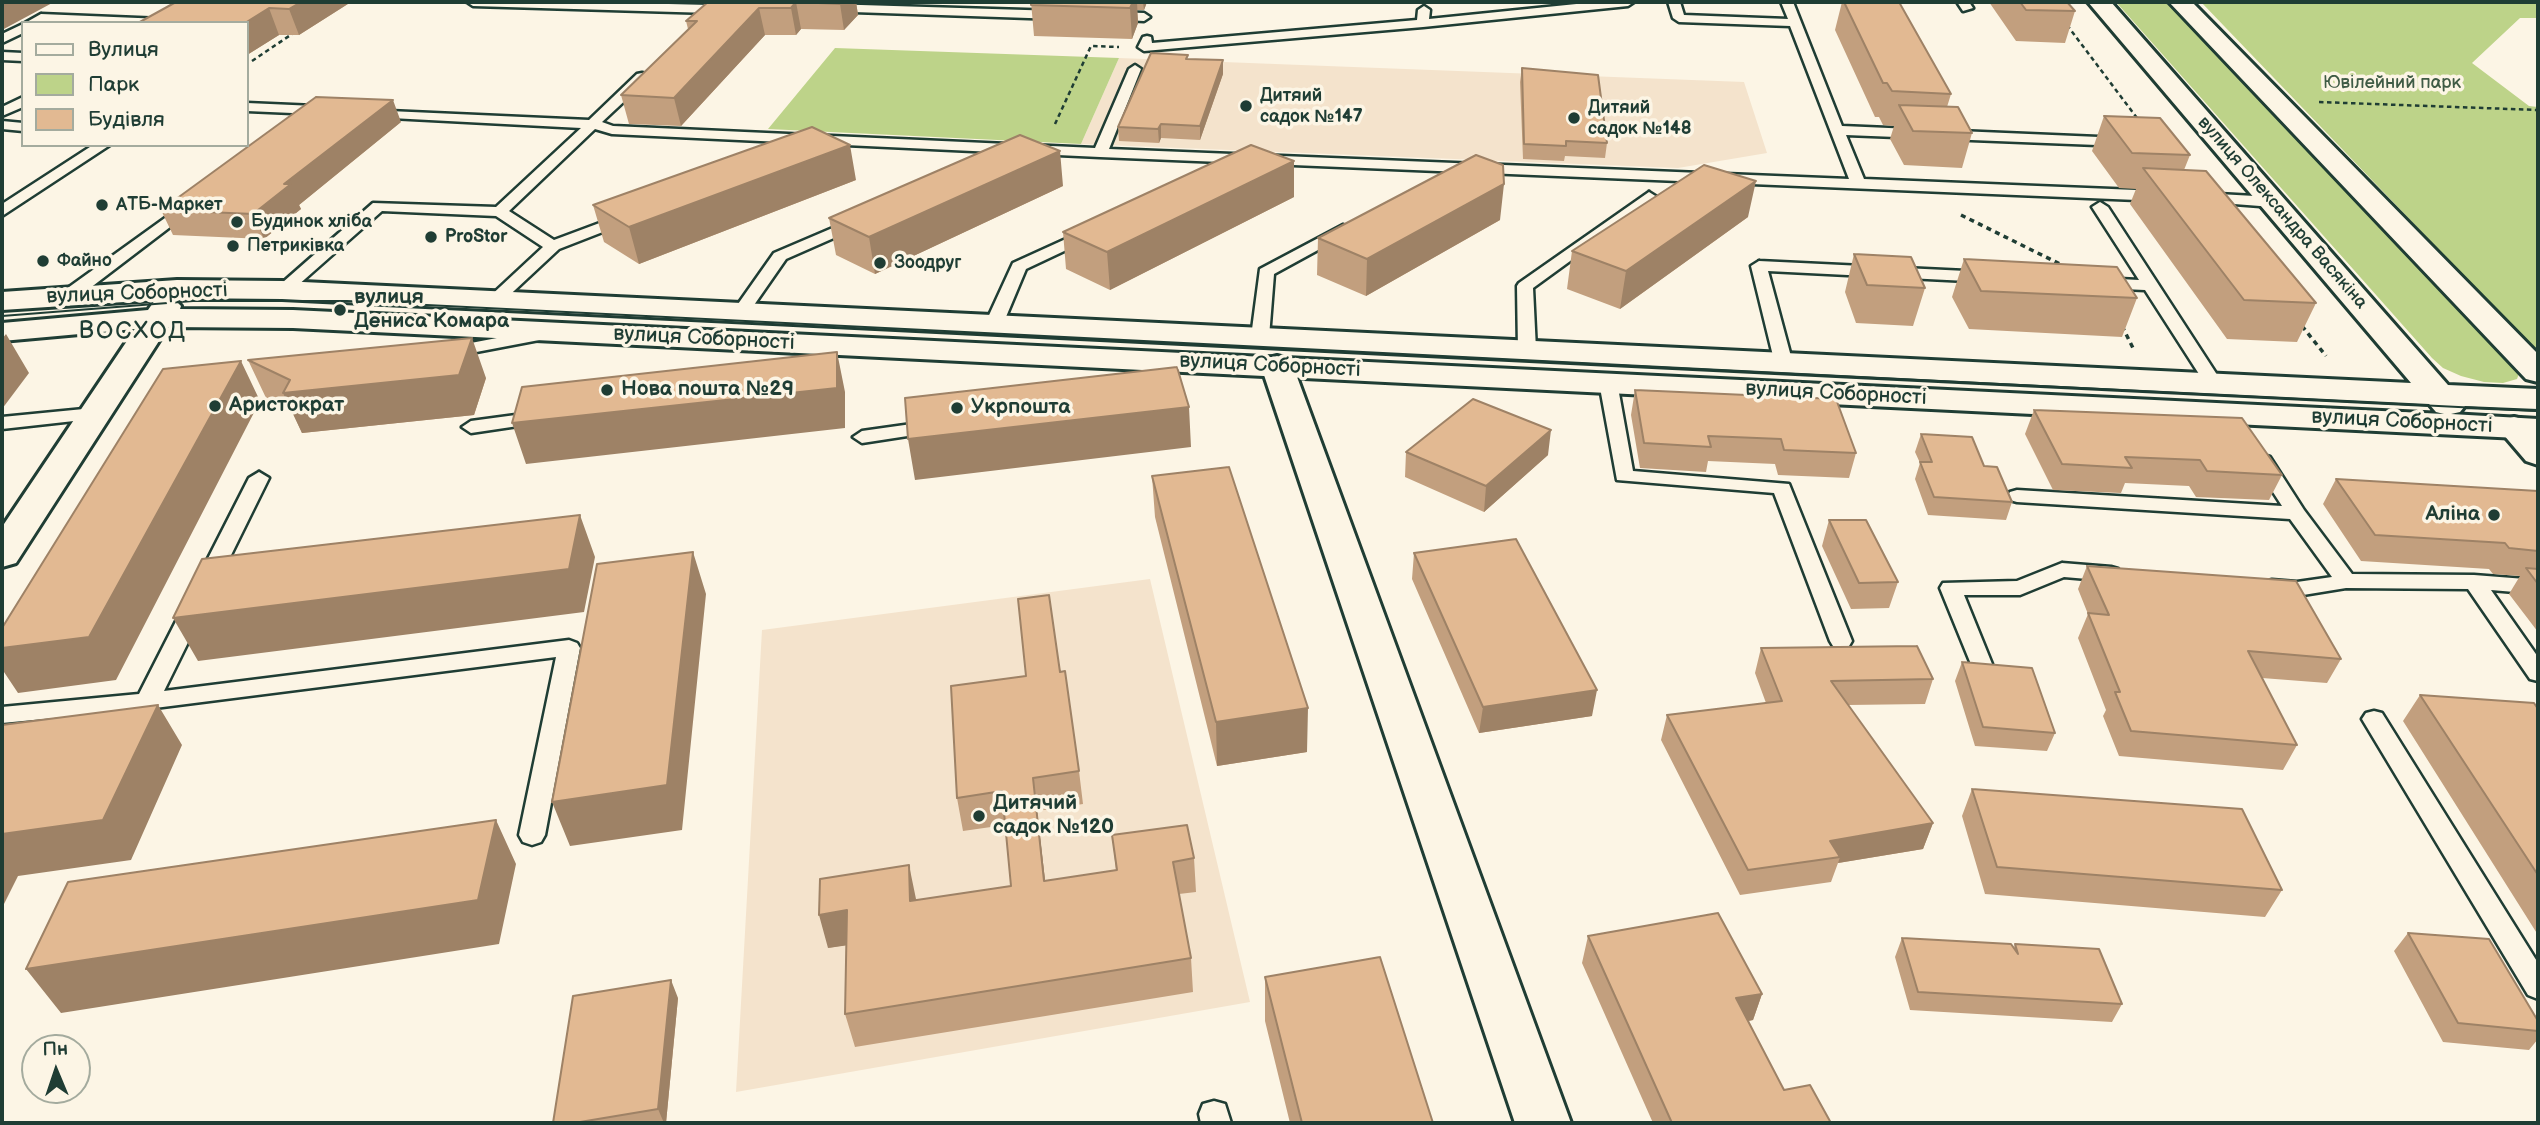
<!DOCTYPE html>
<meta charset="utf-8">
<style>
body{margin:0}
#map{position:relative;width:2540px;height:1125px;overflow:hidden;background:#fcf5e5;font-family:"Balsamiq Sans",sans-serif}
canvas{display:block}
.frame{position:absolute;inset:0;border:4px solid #1f3d34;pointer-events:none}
.legend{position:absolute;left:21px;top:21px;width:228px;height:126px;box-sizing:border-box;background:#fcf5e5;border:2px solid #a4ab9e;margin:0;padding:9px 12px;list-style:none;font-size:21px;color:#1f3d34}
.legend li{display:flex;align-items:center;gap:14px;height:35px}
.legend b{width:35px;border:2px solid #a4ab9e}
.north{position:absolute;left:21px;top:1034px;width:70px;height:70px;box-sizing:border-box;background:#fcf5e5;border:2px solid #a4ab9e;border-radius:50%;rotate:358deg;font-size:19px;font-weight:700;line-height:28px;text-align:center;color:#1f3d34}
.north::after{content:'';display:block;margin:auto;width:24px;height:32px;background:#1f3d34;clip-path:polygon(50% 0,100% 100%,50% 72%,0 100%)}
</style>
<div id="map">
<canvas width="2540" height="1125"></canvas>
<div class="frame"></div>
<ul class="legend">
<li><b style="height:9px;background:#fcf5e5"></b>Вулиця</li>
<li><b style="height:19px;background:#bdd389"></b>Парк</li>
<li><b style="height:19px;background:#e2b992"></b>Будівля</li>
</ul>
<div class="north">Пн</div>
</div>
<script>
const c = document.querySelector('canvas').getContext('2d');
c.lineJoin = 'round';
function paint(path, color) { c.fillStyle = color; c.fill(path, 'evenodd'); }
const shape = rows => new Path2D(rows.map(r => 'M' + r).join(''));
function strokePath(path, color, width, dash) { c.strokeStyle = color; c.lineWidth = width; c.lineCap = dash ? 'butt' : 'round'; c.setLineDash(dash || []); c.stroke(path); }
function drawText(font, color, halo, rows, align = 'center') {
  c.font = font + ' "Balsamiq Sans",sans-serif'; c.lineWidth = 7; c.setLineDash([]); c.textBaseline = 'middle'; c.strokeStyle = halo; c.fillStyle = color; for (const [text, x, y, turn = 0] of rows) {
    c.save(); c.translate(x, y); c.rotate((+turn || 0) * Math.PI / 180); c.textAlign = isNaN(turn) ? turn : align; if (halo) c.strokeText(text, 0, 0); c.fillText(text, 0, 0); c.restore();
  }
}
paint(shape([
 [1119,58,1744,82,1767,153,1678,168,1081,144],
 [1150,579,1250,1002,736,1092,762,630]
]), '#f4e3cc');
paint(shape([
 [2116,2,2168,2,2512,361,2520,371,2517,379,2503,383,2484,382,2461,376,2443,368,2432,358],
 [2201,2,2538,2,2538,18,2520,18,2472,63,2529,106,2538,107,2538,353],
 [835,48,1119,58,1081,144,768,129]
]), '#bdd389');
const lane = shape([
 [467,2,586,2,710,5,716,9,710,13,473,6,467,2],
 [1596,2,1634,2,1628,6,1423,27,1144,51,1138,47,1143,37,1147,36,1151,37,1152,43,1417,20,1418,10,1424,6,1430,10,1429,19,1596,2],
 [1668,2,1680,2,1684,15,1788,19,1781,2,1793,2,1842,126,2122,138,2129,142,2122,146,1846,135,1864,179,2161,191,2169,196,2161,201,1100,157,612,134,595,129,509,211,554,240,621,215,631,215,634,218,631,221,559,249,500,304,488,304,486,300,543,247,496,216,382,211,288,294,282,295,274,290,373,203,496,207,581,128,372,117,365,113,367,110,589,120,637,74,642,73,647,74,647,80,602,122,613,126,1095,148,1129,69,1135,65,1141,69,1109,149,1849,179,1790,26,1679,22,1673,18,1668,2],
 [1957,2,1969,2,1973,8,1963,11,1957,2],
 [828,4,1058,11,1064,15,1058,19,824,11,822,8,828,4],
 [1111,12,1144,13,1150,17,1144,21,1107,19,1107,13,1111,12],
 [41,14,162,19,168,23,25,23,41,14],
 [23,24,23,33,2,43,2,34,23,24],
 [2,52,23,53,23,61,2,60,2,52],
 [23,97,23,107,2,116,2,107,23,97],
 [247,103,315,106,322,110,315,114,247,111,247,103],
 [2,121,23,123,23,131,2,129,2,121],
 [93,145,110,145,2,216,2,204,93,145],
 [1649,192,1657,197,1654,200,1533,288,1536,350,1527,355,1521,354,1518,350,1517,286,1519,283,1649,192],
 [2200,193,2273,197,2281,202,2273,207,2195,201,2192,198,2195,195,2200,193],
 [190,200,198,205,195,208,77,298,65,298,63,294,65,290,190,200],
 [2100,202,2108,207,2223,384,2220,388,2208,388,2145,290,2100,288,2092,283,2100,278,2139,280,2092,207,2100,202],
 [856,218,864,223,861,226,786,259,745,318,733,318,731,314,774,253,856,218],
 [1343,225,1349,227,1351,230,1349,233,1274,274,1269,337,1266,341,1254,341,1251,337,1260,269,1343,225],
 [1090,228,1096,230,1098,233,1096,236,1026,269,1003,324,994,329,988,328,985,324,1013,263,1090,228],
 [1759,261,1987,272,1995,277,1987,282,1768,271,1793,364,1784,369,1775,364,1751,266,1759,261],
 [549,328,555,329,558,333,555,337,450,357,441,352,450,347,549,328],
 [1608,377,1617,382,1633,471,1789,484,1852,641,1849,646,1841,648,1833,646,1830,641,1774,493,1617,480,1599,382,1608,377],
 [94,408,101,410,103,414,101,418,2,429,2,417,94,408],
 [538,412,547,418,545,422,471,433,462,427,471,421,538,412],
 [933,421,940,423,942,427,940,431,862,443,853,437,862,431,933,421],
 [2263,455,2270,457,2304,510,2352,574,2474,575,2538,580,2538,594,2491,590,2538,657,2538,681,2530,679,2468,589,2346,588,2297,596,2264,592,2261,587,2264,582,2272,580,2297,582,2332,577,2290,519,2017,502,2010,500,2007,496,2010,492,2017,490,2282,506,2253,461,2263,455],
 [259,472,269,478,164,691,569,640,577,643,580,648,545,835,541,842,532,845,523,842,519,835,556,657,147,709,2,723,2,707,139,694,249,478,259,472],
 [2062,563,2111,567,2118,569,2122,574,2118,579,2111,581,2064,577,2020,595,1964,595,1992,664,1989,669,1981,672,1973,669,1940,588,1943,583,2017,581,2062,563],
 [2374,711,2382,713,2538,963,2538,999,2528,995,2362,719,2366,713,2374,711],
 [1214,1101,1225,1104,1231,1123,1201,1123,1199,1114,1203,1104,1214,1101]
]);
const street = shape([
 [1277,356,1289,359,1293,366,1571,1123,1515,1123,1261,366,1265,359,1277,356],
 [2514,417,2526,420,2538,433,2538,465,2526,461,2497,427,2502,420,2514,417]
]);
const secondary = shape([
 [2088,2,2111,2,2448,385,2538,389,2538,409,2465,406,2460,412,2451,414,2538,419,2538,439,293,328,168,327,16,563,2,567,2,527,135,329,2,341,2,323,148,310,155,300,2,310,2,292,177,280,282,281,2411,383,2088,2],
 [173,298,282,299,2429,404,2436,412,2444,414,293,310,180,309,181,306,173,298],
 [2169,2,2192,2,2538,354,2538,382,2526,379,2169,2]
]);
strokePath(lane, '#1f3d34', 5);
strokePath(street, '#1f3d34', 6);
strokePath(secondary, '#1f3d34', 6);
strokePath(shape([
 [2067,25,2140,122],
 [252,61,295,32],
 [2319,102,2538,110],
 [1055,124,1091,46,1119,47]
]), '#1f3d34', 2.5, [4.5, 3.5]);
strokePath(shape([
 [1961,215,2066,267],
 [2122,326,2133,348],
 [2302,326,2326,356]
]), '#1f3d34', 3.5, [5, 4.5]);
paint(lane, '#fcf5e5');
paint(street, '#fcf5e5');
paint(secondary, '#fcf5e5');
strokePath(shape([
 [2,316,193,301,347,301,2538,411]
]), '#1f3d34', 2);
paint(shape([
 [176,2,351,2,299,35,279,35,247,55,247,23],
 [708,2,871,2,856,2,858,15,844,30,801,29,796,35,765,35,681,126,629,124,621,95,688,29,686,21],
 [1031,2,1156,2,1147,2,1144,10,1137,10,1138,23,1132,39,1034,36],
 [1842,2,1899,2,1951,94,1947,107,1972,133,1962,168,1904,165,1890,139,1894,126,1883,125,1879,117,1875,117,1835,30],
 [1989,2,2067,2,2075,11,2065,43,2016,41],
 [1188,59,1223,74,1200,140,1161,138,1159,143,1119,141,1118,127],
 [1522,68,1607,143,1605,158,1565,156,1564,161,1523,159,1520,82],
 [2104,116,2190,155,2184,170,2316,303,2297,342,2227,339,2130,204,2136,189,2119,188,2092,151],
 [401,122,299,205,301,209,264,239,173,235,161,210],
 [856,180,639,264,604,242,593,205],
 [1063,186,875,274,836,255,829,218],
 [1294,197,1110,290,1066,269,1063,232],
 [1748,217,1620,309,1567,289,1572,251],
 [1500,220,1366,296,1317,275,1318,238],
 [1854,254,1925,288,1913,326,1856,323,1845,292],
 [1964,259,2137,298,2122,337,1969,329,1952,297],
 [248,360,486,378,474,415,302,433,293,413,267,400],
 [1635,390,1856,453,1849,478,1778,475,1775,464,1708,461,1706,472,1640,468,1631,415],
 [2034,410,2282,475,2269,500,2196,497,2189,486,2125,483,2121,493,2053,490,2025,434],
 [1921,434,1984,466,2012,502,2006,520,1928,515,1915,479,1920,463,1915,452],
 [1406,452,1548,455,1484,512,1405,477],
 [1152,476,1307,752,1217,766,1155,517],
 [2336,479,2538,491,2538,632,2509,594,2520,576,2493,574,2489,569,2361,561,2323,504],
 [1829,520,1898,582,1889,608,1851,609,1822,546],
 [1414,553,1592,716,1479,733,1412,579],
 [2087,566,2341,659,2327,683,2262,678,2297,745,2283,770,2119,756,2103,716,2106,710,2078,638,2088,614,2078,589],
 [1761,648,1933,679,1925,704,1848,705,1933,823,1923,849,1838,863,1831,882,1740,895,1661,740,1667,715,1766,703,1755,673],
 [1962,662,2055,733,2047,751,1975,746,1955,681],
 [1060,672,1079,771,1083,804,1037,811,1045,881,1116,870,1112,835,1194,858,1196,892,1179,894,1191,958,1193,992,855,1047,845,1014,846,945,828,948,916,900,1011,886,1005,825,963,831,957,798],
 [2420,695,2538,709,2538,935,2403,721],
 [1972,789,2282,890,2265,917,1985,894,1962,816],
 [2408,933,2538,1021,2538,1039,2529,1050,2443,1042,2394,951],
 [1588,936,1762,994,1753,1020,1748,1021,1784,1090,1831,1123,1653,1123,1582,963],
 [1902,938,2014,948,2015,944,2122,1004,2112,1022,1910,1010,1895,957],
 [1265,977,1433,1123,1290,1123,1265,1021],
 [678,998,666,1123,553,1123]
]), '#c29f7e');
paint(shape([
 [2,2,54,2,2,30],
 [301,2,351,2,299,35,289,9],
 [796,2,801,29,796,35,791,8],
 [841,2,856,2,858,15,844,30,840,4],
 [1133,2,1137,2,1138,23,1132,39,1130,8],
 [1143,2,1147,2,1144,10],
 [269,8,279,35,247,55,247,23,245,23],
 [759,8,765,35,681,126,674,98],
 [1223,60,1223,74,1200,140,1200,126],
 [393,100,401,122,299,205,301,209,264,239,253,214,284,184],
 [1161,124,1161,138,1159,143,1158,129],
 [850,145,856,180,639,264,629,227],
 [1060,151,1063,186,875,274,869,237],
 [1294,161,1294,197,1110,290,1107,252],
 [1756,181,1748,217,1620,309,1626,271],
 [1504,184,1500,220,1366,296,1367,259],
 [6,334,29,373,2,409,2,339],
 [472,338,486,378,474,415,302,433,283,393],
 [837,352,845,392,845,428,526,464,512,423],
 [241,361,260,401,116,680,18,693,2,669,2,648],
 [1189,407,1191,447,915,480,908,439],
 [1551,430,1548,455,1484,512,1486,486],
 [580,515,595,557,584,612,198,661,173,618],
 [693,552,706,594,682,830,570,846,552,802],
 [1597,690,1592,716,1479,733,1483,707],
 [158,705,182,745,131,860,18,876,2,908,2,834],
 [1308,708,1307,752,1217,766,1216,722],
 [1033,778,1037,811,1049,914,1044,881],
 [496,820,516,864,499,944,61,1013,26,969],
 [1933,823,1923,849,1838,863,1840,857,1830,841],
 [909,865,916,899,917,934,910,901],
 [847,910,856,944,828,948,819,915],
 [671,980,678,998,666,1123,664,1123,658,1109],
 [1762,994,1753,1020,1728,1025,1736,998]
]), '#9e8266');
const building = shape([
 [176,2,301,2,289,9,269,8,245,23,138,23,176,2],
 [708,2,841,2,840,4,796,2,791,8,759,8,674,98,621,95,697,21,686,21,708,2],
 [1031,2,1133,2,1130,8,1031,5,1031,2],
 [1844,2,1899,2,1951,94,1892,91,1887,83,1883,83,1844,2],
 [2020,2,2067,2,2075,11,2026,10,2020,2],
 [1151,53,1188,55,1186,59,1223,60,1200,126,1161,124,1158,129,1118,127,1151,53],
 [1522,68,1598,75,1607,143,1566,141,1566,146,1524,144,1522,68],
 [316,97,393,100,284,184,291,184,253,214,161,210,316,97],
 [1899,105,1958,107,1972,133,1913,131,1899,105],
 [2104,116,2160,118,2190,155,2132,153,2104,116],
 [812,127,850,145,629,227,593,205,812,127],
 [1020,135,1060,151,869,237,829,218,1020,135],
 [1251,145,1294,161,1107,252,1063,232,1251,145],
 [1476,155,1503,165,1504,184,1367,259,1318,238,1476,155],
 [1704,165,1756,181,1626,271,1572,251,1704,165],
 [2143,168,2206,171,2316,303,2244,300,2143,168],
 [1854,254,1911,257,1925,288,1867,285,1854,254],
 [1964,259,2117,267,2137,298,1981,291,1964,259],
 [472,338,459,375,283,393,290,380,248,360,472,338],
 [837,352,837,388,512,423,522,387,837,352],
 [241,361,89,637,2,648,2,628,163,369,241,361],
 [1177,367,1189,407,908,439,905,398,1177,367],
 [1635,390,1836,399,1856,453,1784,450,1781,439,1708,436,1711,447,1644,443,1635,390],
 [1473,399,1551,430,1486,486,1406,452,1473,399],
 [2034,410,2242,418,2282,475,2207,471,2200,460,2125,457,2132,468,2062,464,2034,410],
 [1921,434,1972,437,1984,466,1997,467,2012,502,1934,497,1920,462,1932,462,1921,434],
 [1229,467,1308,708,1216,722,1152,476,1229,467],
 [2336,479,2538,491,2538,551,2509,548,2505,543,2375,535,2336,479],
 [580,515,569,569,173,618,202,559,580,515],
 [1829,520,1866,520,1898,582,1859,583,1829,520],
 [1516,539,1597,690,1483,707,1414,553,1516,539],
 [693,552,667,785,552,802,597,564,693,552],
 [2087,566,2296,581,2341,659,2248,651,2297,745,2131,731,2115,692,2120,692,2088,613,2109,615,2087,566],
 [2526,568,2538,569,2538,584,2526,568],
 [1049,595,1060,672,1065,671,1079,771,1033,778,1044,881,1117,870,1112,835,1187,825,1194,858,1173,862,1191,958,845,1014,847,910,819,915,820,879,909,865,910,901,1011,886,1002,791,957,798,951,686,1026,676,1018,599,1049,595],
 [1917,646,1933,679,1831,681,1933,823,1830,841,1840,857,1748,870,1667,715,1782,701,1761,648,1917,646],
 [1962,662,2032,668,2055,733,1983,727,1962,662],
 [2420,695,2534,703,2538,709,2538,875,2420,695],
 [158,705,103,820,2,834,2,725,158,705],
 [1972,789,2242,809,2282,890,1997,867,1972,789],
 [496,820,478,900,26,969,68,882,496,820],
 [1718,913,1762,994,1736,998,1784,1090,1810,1085,1831,1123,1672,1123,1588,936,1718,913],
 [2408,933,2489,939,2538,1021,2538,1031,2458,1023,2408,933],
 [1902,938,2011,944,2018,954,2015,944,2099,949,2122,1004,1918,992,1902,938],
 [1380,957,1433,1123,1302,1123,1265,977,1380,957],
 [671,980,658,1109,574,1123,553,1123,573,996,671,980]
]);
paint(building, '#e2b992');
strokePath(building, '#9e8266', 2);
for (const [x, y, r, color] of [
 [1246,106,7,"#1f3d34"],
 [1574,118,7,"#1f3d34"],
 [102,205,7,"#1f3d34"],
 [237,222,7,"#1f3d34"],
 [431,237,7,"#1f3d34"],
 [233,246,7,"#1f3d34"],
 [43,261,7,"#1f3d34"],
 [880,263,7,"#1f3d34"],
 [340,310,7,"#1f3d34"],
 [607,390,7,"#1f3d34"],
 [215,406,7,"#1f3d34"],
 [957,408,7,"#1f3d34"],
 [2494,515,7,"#1f3d34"],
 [979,816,7,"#1f3d34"]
]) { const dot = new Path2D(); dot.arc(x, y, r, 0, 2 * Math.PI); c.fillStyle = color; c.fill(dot); strokePath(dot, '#fcf5e5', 2.5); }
drawText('18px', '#3f5b45', '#fcf5e5', [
 ["Ювілейний парк",2392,83]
]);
drawText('bold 18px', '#1f3d34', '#fcf5e5', [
 ["Дитяий",1260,96],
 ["садок №147",1260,117],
 ["Дитяий",1588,108],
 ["садок №148",1588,129],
 ["АТБ-Маркет",116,205],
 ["Будинок хліба",251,222],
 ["ProStor",445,237],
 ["Петриківка",247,246],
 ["Файно",57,261],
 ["Зоодруг",894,263]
], 'left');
drawText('18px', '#1f3d34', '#fcf5e5', [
 ["вулиця Олександра Васякіна",2282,213,49]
]);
drawText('21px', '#1f3d34', '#fcf5e5', [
 ["вулиця Соборності",137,294,-2],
 ["вулиця Соборності",704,339,3],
 ["вулиця Соборності",1270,366,3],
 ["вулиця Соборності",1836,394,3],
 ["вулиця Соборності",2402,422,3]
]);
drawText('bold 21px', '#1f3d34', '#fcf5e5', [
 ["вулиця",354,298],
 ["Дениса Комара",354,322],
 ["Нова пошта №29",621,390],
 ["Аристократ",229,406],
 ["Укрпошта",971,408],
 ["Аліна",2480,515,"right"],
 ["Дитячий",993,804],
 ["садок №120",993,828]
], 'left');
c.letterSpacing = '2px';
drawText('24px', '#1f3d34', '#fcf5e5', [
 ["ВОСХОД",133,332]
]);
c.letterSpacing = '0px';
</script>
